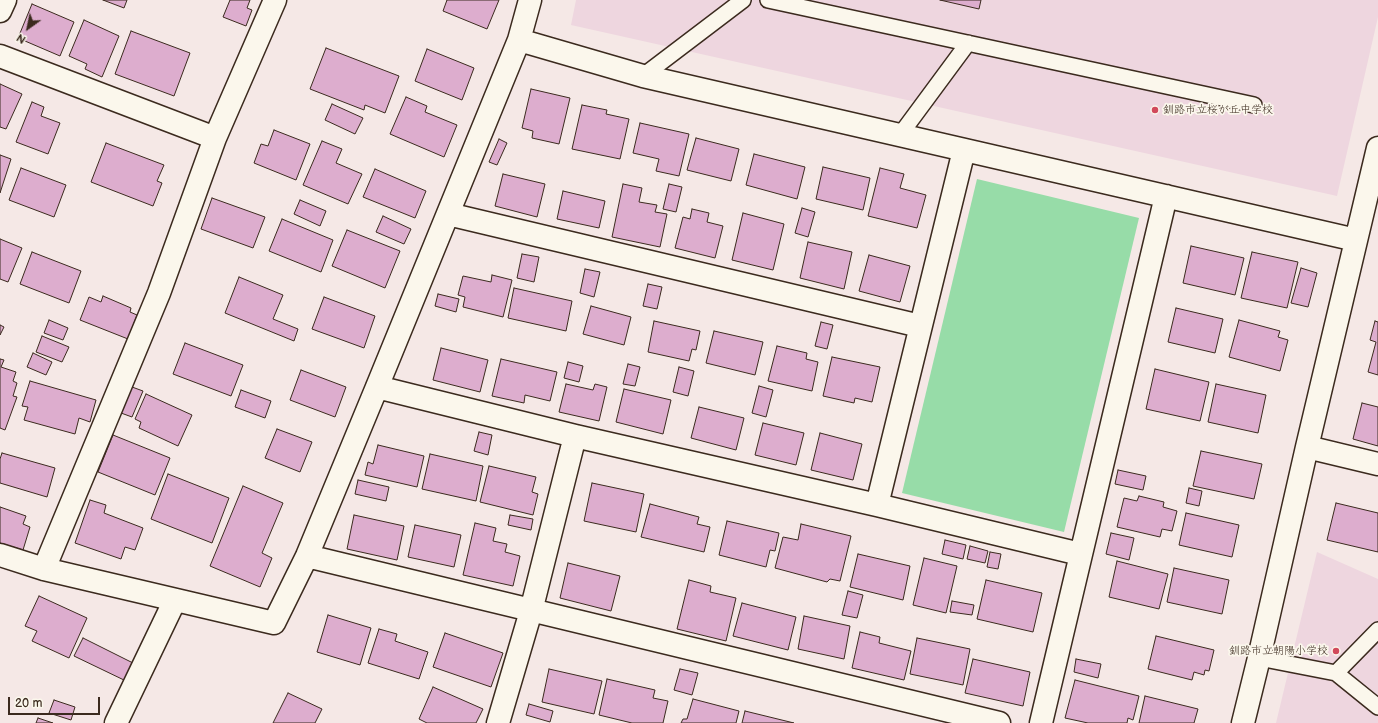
<!DOCTYPE html>
<meta charset="utf-8">
<style>
body{margin:0}
#map{position:relative;width:1378px;height:723px;overflow:hidden;background:#f5e8e6;font-family:"Balsamiq Sans",sans-serif}
canvas{display:block}
.north{position:absolute;left:8px;top:8px;width:40px;height:40px;-webkit-text-stroke:3px #fbf7ec;paint-order:stroke;rotate:213deg;font-size:11px;font-weight:700;line-height:16px;text-align:center;color:#3b2a1e}
.north::after{content:'';display:block;margin:auto;width:14px;height:18px;background:#3b2a1e;clip-path:polygon(50% 0,100% 100%,50% 72%,0 100%)}
.scale{position:absolute;left:8px;top:697px;width:92px;height:18px;box-sizing:border-box;border:2px solid #3b2a1e;border-top:0;padding-left:5px;font-size:12px;line-height:14px;white-space:nowrap;color:#3b2a1e;-webkit-text-stroke:3px #fbf7ec;paint-order:stroke}
</style>
<div id="map">
<canvas width="1378" height="723"></canvas>
<div class="north">N</div>
<div class="scale">20 m</div>
</div>
<script>
const c = document.querySelector('canvas').getContext('2d');
c.lineJoin = 'round';
function paint(path, color) { c.fillStyle = color; c.fill(path, 'evenodd'); }
const shape = rows => new Path2D(rows.map(r => 'M' + r).join(''));
function strokePath(path, color, width, dash) { c.strokeStyle = color; c.lineWidth = width; c.lineCap = dash ? 'butt' : 'round'; c.setLineDash(dash || []); c.stroke(path); }
function drawText(font, color, halo, rows, align = 'center') {
  c.font = font + ' "Balsamiq Sans","Klee One",sans-serif'; c.lineWidth = 3.5; c.setLineDash([]); c.textBaseline = 'middle'; c.strokeStyle = halo; c.fillStyle = color; for (const [text, x, y, turn = 0] of rows) {
    c.save(); c.translate(x, y); c.rotate((+turn || 0) * Math.PI / 180); c.textAlign = isNaN(turn) ? turn : align; if (halo) c.strokeText(text, 0, 0); c.fillText(text, 0, 0); c.restore();
  }
}
paint(shape([
 [576,0,1378,0,1378,17,1337,196,571,25],
 [1317,552,1378,579,1378,723,1276,723]
]), '#eed6df');
paint(shape([
 [977,179,1139,218,1064,532,902,493]
]), '#97dca8');
const building = shape([
 [103,0,127,0,124,8,103,0],
 [230,0,250,0,247,8,252,10,246,26,223,17,230,0],
 [447,0,499,0,487,29,443,11,447,0],
 [940,0,981,0,979,9,940,0],
 [32,4,74,22,60,56,18,38,32,4],
 [84,20,119,36,102,77,85,69,87,64,69,56,84,20],
 [131,31,190,53,174,96,115,74,131,31],
 [326,48,399,76,385,113,365,105,364,110,310,89,326,48],
 [427,49,474,68,462,100,415,81,427,49],
 [0,84,22,94,6,129,0,127,0,84],
 [531,89,570,98,559,144,532,138,533,131,522,128,531,89],
 [406,97,427,106,425,112,457,125,444,157,390,134,406,97],
 [32,102,44,107,41,116,60,123,48,154,16,142,32,102],
 [332,104,363,118,355,134,325,120,332,104],
 [582,105,607,110,606,114,629,119,620,159,572,149,582,105],
 [640,123,689,134,679,176,656,171,659,159,633,153,640,123],
 [274,130,310,144,296,180,254,163,261,144,268,146,274,130],
 [696,138,739,149,731,181,687,170,696,138],
 [499,139,507,143,497,165,489,162,499,139],
 [322,141,342,149,336,163,362,174,348,204,303,185,322,141],
 [106,143,164,165,157,181,162,183,153,206,91,182,106,143],
 [754,154,805,167,797,199,746,185,754,154],
 [0,155,11,159,0,193,0,155],
 [823,167,870,178,863,210,816,199,823,167],
 [21,168,66,185,54,217,9,200,21,168],
 [880,168,904,174,900,188,926,195,917,228,868,216,880,168],
 [375,169,426,191,415,218,363,197,375,169],
 [503,174,545,184,537,217,495,206,503,174],
 [623,184,642,188,639,202,657,205,655,212,667,214,660,247,612,237,623,184],
 [669,184,682,187,676,212,663,209,669,184],
 [563,191,605,201,599,228,557,219,563,191],
 [212,198,265,217,253,248,201,229,212,198],
 [300,200,326,211,320,226,294,214,300,200],
 [802,208,815,212,808,237,795,233,802,208],
 [692,209,709,213,707,222,723,226,715,258,675,248,683,217,690,219,692,209],
 [743,213,784,224,773,270,732,260,743,213],
 [383,216,411,229,404,244,376,232,383,216],
 [282,219,333,240,321,272,269,251,282,219],
 [347,230,400,251,385,288,332,266,347,230],
 [0,239,22,248,8,282,0,279,0,239],
 [808,242,852,252,844,289,800,278,808,242],
 [1191,246,1244,258,1235,295,1183,283,1191,246],
 [32,252,81,271,69,303,20,284,32,252],
 [1252,252,1298,262,1287,308,1241,298,1252,252],
 [522,254,539,257,534,282,517,278,522,254],
 [869,255,910,266,900,302,859,291,869,255],
 [1301,268,1317,273,1308,307,1291,303,1301,268],
 [585,269,600,272,594,297,580,293,585,269],
 [492,275,512,280,503,317,463,307,465,297,458,295,463,276,491,282,492,275],
 [239,277,283,295,273,319,298,329,294,341,225,313,239,277],
 [648,284,662,287,657,309,643,306,648,284],
 [514,288,572,301,566,331,508,318,514,288],
 [438,294,459,299,456,312,435,306,438,294],
 [103,296,131,308,130,312,137,315,128,339,80,320,89,297,101,302,103,296],
 [324,297,375,316,364,348,312,329,324,297],
 [591,306,631,317,624,345,583,334,591,306],
 [1176,308,1223,319,1215,353,1168,342,1176,308],
 [49,320,68,328,63,340,44,333,49,320],
 [1239,320,1280,331,1278,337,1288,340,1280,371,1229,357,1239,320],
 [654,321,700,331,696,350,692,349,689,361,648,352,654,321],
 [1375,321,1378,322,1378,375,1368,372,1376,342,1370,340,1375,321],
 [821,322,833,325,827,349,815,346,821,322],
 [0,325,4,327,0,335,0,325],
 [714,331,763,342,755,375,706,363,714,331],
 [42,336,69,347,62,362,36,352,42,336],
 [185,343,243,365,231,396,173,374,185,343],
 [777,346,807,353,806,359,818,362,812,391,768,381,777,346],
 [441,348,488,360,480,392,433,380,441,348],
 [33,353,52,362,46,375,27,367,33,353],
 [832,357,880,367,872,402,855,398,854,403,823,396,832,357],
 [0,359,4,360,1,367,16,372,13,381,17,383,13,396,17,397,5,430,0,428,0,359],
 [501,359,557,372,550,401,525,395,524,403,492,396,501,359],
 [568,362,583,366,579,382,564,378,568,362],
 [628,364,640,367,635,386,623,384,628,364],
 [679,367,694,371,688,396,673,392,679,367],
 [1155,369,1209,382,1200,421,1146,409,1155,369],
 [301,370,346,387,335,417,290,400,301,370],
 [30,381,96,400,90,422,79,418,75,434,24,420,28,407,22,406,30,381],
 [566,384,593,390,595,384,607,387,599,421,559,412,566,384],
 [1216,384,1266,395,1258,433,1208,422,1216,384],
 [759,386,773,390,766,417,752,413,759,386],
 [132,387,143,391,132,417,121,413,132,387],
 [624,389,671,400,663,434,616,422,624,389],
 [241,390,271,401,265,418,235,407,241,390],
 [146,394,192,415,178,446,139,428,141,422,135,419,146,394],
 [1362,403,1378,407,1378,446,1353,439,1362,403],
 [699,407,744,418,736,450,691,438,699,407],
 [763,423,804,433,796,465,755,455,763,423],
 [277,429,312,442,300,472,265,458,277,429],
 [479,432,492,435,488,455,474,451,479,432],
 [820,433,862,444,853,480,811,470,820,433],
 [113,435,170,458,155,495,98,472,113,435],
 [378,445,424,456,417,487,365,475,368,462,373,464,378,445],
 [1201,451,1262,464,1254,499,1193,486,1201,451],
 [2,453,55,468,47,497,0,483,0,459,2,453],
 [430,454,483,466,476,501,422,489,430,454],
 [489,466,536,477,532,492,538,494,533,515,480,502,489,466],
 [1118,470,1146,476,1143,490,1115,484,1118,470],
 [168,474,229,498,212,543,151,519,168,474],
 [358,480,389,487,386,501,355,494,358,480],
 [592,483,644,494,636,532,584,521,592,483],
 [243,486,283,503,262,553,272,558,260,587,210,566,243,486],
 [1189,488,1202,491,1199,506,1186,503,1189,488],
 [1139,496,1164,502,1163,507,1177,511,1172,531,1162,529,1160,537,1117,527,1124,498,1137,501,1139,496],
 [90,500,106,505,104,513,143,528,135,550,125,547,121,559,75,543,90,500],
 [1336,503,1378,513,1378,552,1327,540,1336,503],
 [650,504,699,517,697,524,710,527,704,552,641,537,650,504],
 [0,507,26,516,23,524,30,527,23,550,0,543,0,507],
 [1186,513,1239,525,1232,557,1179,545,1186,513],
 [354,515,404,526,397,560,347,549,354,515],
 [510,515,533,519,531,530,508,525,510,515],
 [727,521,779,533,775,551,770,550,766,567,719,555,727,521],
 [475,523,496,528,493,541,507,544,505,552,520,556,513,586,463,575,475,523],
 [801,524,851,536,840,581,830,579,827,582,775,568,783,537,798,540,801,524],
 [415,525,461,535,454,567,408,557,415,525],
 [1111,533,1134,538,1129,560,1106,554,1111,533],
 [945,540,966,545,963,559,942,554,945,540],
 [970,546,988,551,985,563,967,559,970,546],
 [990,552,1001,554,998,569,987,567,990,552],
 [858,554,910,566,903,600,850,587,858,554],
 [924,558,957,566,946,613,913,605,924,558],
 [1117,561,1168,574,1159,609,1109,597,1117,561],
 [568,563,620,576,611,611,560,598,568,563],
 [1174,568,1229,580,1222,614,1167,602,1174,568],
 [689,580,711,586,710,592,736,598,726,641,677,629,689,580],
 [986,580,1042,593,1033,632,977,619,986,580],
 [848,591,863,595,857,618,842,615,848,591],
 [39,596,87,618,69,658,32,641,37,631,25,626,39,596],
 [952,601,974,605,972,615,950,612,952,601],
 [742,603,796,617,788,650,733,636,742,603],
 [328,615,371,628,360,665,317,652,328,615],
 [804,616,850,626,844,659,798,649,804,616],
 [379,629,397,634,395,641,428,652,419,679,368,663,379,629],
 [860,632,880,637,879,643,911,651,904,680,852,668,860,632],
 [445,633,503,653,491,687,433,667,445,633],
 [1156,636,1214,650,1209,671,1205,670,1204,675,1194,672,1192,680,1148,669,1156,636],
 [83,638,135,664,126,681,74,656,83,638],
 [917,638,970,649,963,685,910,674,917,638],
 [973,659,1030,672,1023,706,965,693,973,659],
 [1076,659,1101,664,1098,678,1074,672,1076,659],
 [549,669,602,681,594,714,542,702,549,669],
 [680,669,698,673,692,695,674,690,680,669],
 [607,679,655,690,653,698,668,701,663,723,632,723,599,715,607,679],
 [1075,680,1139,696,1133,720,1128,718,1127,723,1088,723,1065,718,1075,680],
 [433,687,483,709,476,723,427,723,419,719,433,687],
 [288,693,322,709,315,723,273,723,288,693],
 [1145,696,1198,709,1194,723,1139,723,1145,696],
 [693,699,739,711,736,723,681,723,683,719,687,719,693,699],
 [54,700,75,707,71,720,49,713,54,700],
 [529,704,553,711,550,722,526,715,529,704],
 [745,711,794,723,742,723,745,711],
 [38,718,53,723,36,723,38,718]
]);
paint(building, '#ddadce');
strokePath(building, '#3b2a1e', 1);
const service = shape([
 [768,0,1254,105],
 [643,76,743,0],
 [900,135,968,43],
 [1259,658,1336,673,1378,630],
 [1336,673,1378,707]
]);
const minor = shape([
 [0,11,5,0],
 [519,40,643,76,1356,240],
 [0,56,215,138],
 [448,214,920,326],
 [377,387,575,436,877,505,1080,554],
 [1307,447,1378,464],
 [877,505,964,150],
 [0,555,44,569,274,623,307,556,377,387,519,40,530,0],
 [307,556,999,723],
 [44,569,159,293,215,138,275,0],
 [116,723,175,600],
 [498,723,531,611,575,436],
 [1041,723,1166,196],
 [1243,723,1259,658,1307,447,1378,148]
]);
strokePath(service, '#3b2a1e', 18);
strokePath(minor, '#3b2a1e', 25);
strokePath(service, '#fbf7ec', 15);
strokePath(minor, '#fbf7ec', 22);
for (const [x, y, r, color] of [
 [1155,110,4,"#d1495b"],
 [1336,651,4,"#d1495b"]
]) { const dot = new Path2D(); dot.arc(x, y, r, 0, 2 * Math.PI); c.fillStyle = color; c.fill(dot); strokePath(dot, '#fbf7ec', 1.5); }
drawText('11px', '#3b2a1e', '#fbf7ec', [
 ["釧路市立桜が丘中学校",1163,110],
 ["釧路市立朝陽小学校",1328,651,"right"]
], 'left');
</script>
